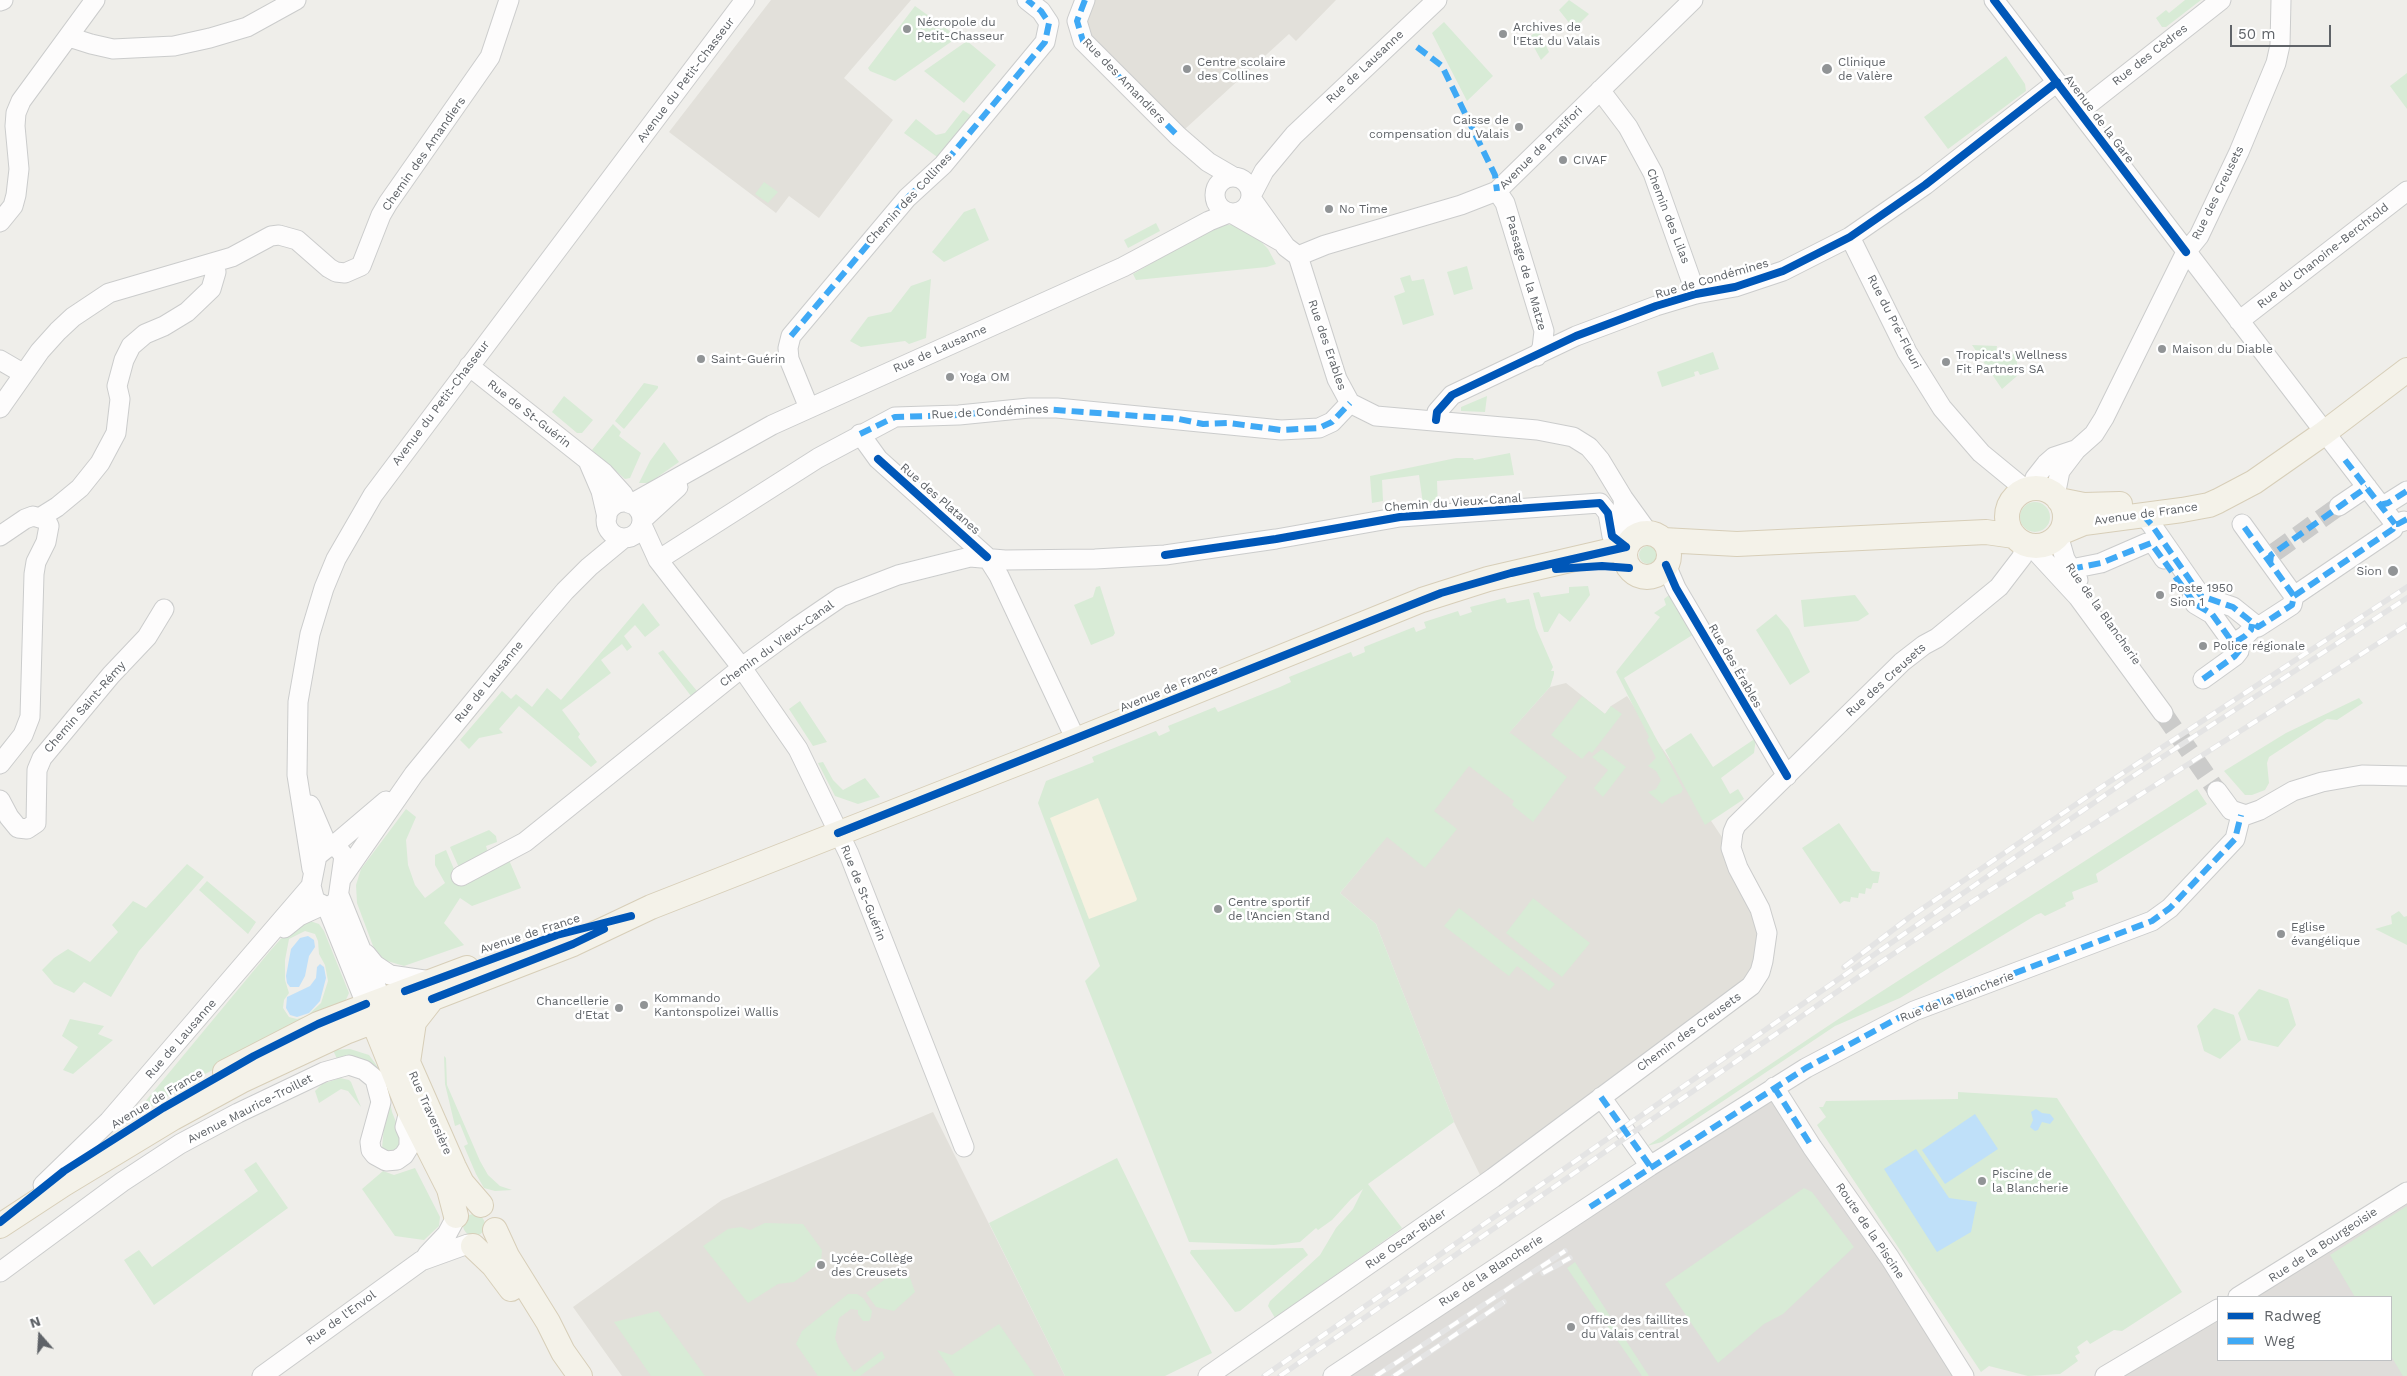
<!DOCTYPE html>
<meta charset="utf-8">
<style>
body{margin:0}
#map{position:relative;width:2407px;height:1376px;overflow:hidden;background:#efeeea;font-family:"Work Sans",sans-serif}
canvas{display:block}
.legend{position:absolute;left:2217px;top:1296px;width:175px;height:65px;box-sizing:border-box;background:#fff;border:1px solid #bfc1c3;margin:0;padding:6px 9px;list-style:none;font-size:15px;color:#5f6368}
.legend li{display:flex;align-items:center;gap:10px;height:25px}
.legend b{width:25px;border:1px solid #bfc1c3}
.north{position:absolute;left:15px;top:1311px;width:50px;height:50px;-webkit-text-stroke:4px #fff;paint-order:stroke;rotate:341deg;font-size:14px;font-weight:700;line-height:20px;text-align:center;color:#5f6368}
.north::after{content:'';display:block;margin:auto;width:18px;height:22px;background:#5f6368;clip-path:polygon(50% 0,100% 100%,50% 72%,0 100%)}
.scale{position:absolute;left:2230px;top:25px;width:101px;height:22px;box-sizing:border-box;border:2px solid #5f6368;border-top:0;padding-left:6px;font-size:15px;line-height:18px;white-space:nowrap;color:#5f6368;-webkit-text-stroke:4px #fff;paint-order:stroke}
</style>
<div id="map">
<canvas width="2407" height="1376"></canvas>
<ul class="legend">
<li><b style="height:6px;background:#0057b8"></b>Radweg</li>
<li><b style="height:6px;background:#3fa9f5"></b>Weg</li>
</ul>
<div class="north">N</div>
<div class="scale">50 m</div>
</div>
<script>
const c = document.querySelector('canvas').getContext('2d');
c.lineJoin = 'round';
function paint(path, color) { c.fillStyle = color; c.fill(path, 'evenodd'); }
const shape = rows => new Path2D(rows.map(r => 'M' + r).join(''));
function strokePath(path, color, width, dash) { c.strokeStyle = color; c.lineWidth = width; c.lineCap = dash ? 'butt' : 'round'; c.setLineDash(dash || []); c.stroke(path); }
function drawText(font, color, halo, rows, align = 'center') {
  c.font = font + ' "Work Sans",sans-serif'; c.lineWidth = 5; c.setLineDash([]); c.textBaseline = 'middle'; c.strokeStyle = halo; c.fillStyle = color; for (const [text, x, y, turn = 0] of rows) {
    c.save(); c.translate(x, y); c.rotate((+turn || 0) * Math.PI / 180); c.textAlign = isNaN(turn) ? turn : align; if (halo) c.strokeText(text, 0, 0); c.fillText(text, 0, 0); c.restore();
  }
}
paint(shape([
 [1774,1087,1964,1376,1333,1376],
 [2407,1192,2407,1376,2105,1376,2218,1309,2218,1360,2391,1360,2391,1297,2238,1297]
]), '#dfddda');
paint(shape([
 [771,0,911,0,844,78,893,120,819,218,789,196,776,213,669,132],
 [1085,0,1336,0,1296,41,1289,34,1185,129,1088,35],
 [1566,683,1605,714,1611,706,1627,696,1734,855,1760,909,1760,972,1481,1177,1454,1122,1376,924,1340,893,1415,802,1505,737,1550,687],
 [933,1112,1065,1376,622,1376,573,1307,722,1200]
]), '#e2e0da');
paint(shape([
 [1569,0,1589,14,1574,29,1559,10],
 [2185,0,2201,0,2166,27,2162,27,2156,18,2166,10,2169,13],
 [915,6,958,37,895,81,870,71,868,68],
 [1444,22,1493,76,1467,101,1432,33],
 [1538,29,1549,52,1541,60,1529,38],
 [967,41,996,65,964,103,924,71],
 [2006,56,2025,84,2026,91,1948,149,1924,117],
 [2407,73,2407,109,2390,86],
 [963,110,973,117,940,159,904,133,916,119,936,135,945,133],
 [764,182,778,192,768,203,755,194],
 [975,208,989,240,944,262,932,252,964,212],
 [1156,223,1160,231,1128,248,1124,240],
 [1219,224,1246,226,1268,249,1276,264,1267,267,1136,280,1133,274],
 [1467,266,1473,289,1454,295,1447,272],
 [1410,275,1412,281,1424,279,1434,315,1403,325,1394,296,1405,292,1400,278],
 [931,279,926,338,909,344,905,341,861,347,850,341,868,317,891,312,911,286],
 [1972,345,1997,346,1996,352,2017,354,2017,376,2002,389],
 [1713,352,1719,369,1700,375,1698,371,1694,372,1695,376,1662,387,1657,372],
 [644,383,658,386,658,388,624,429,615,421],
 [564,396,593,420,582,433,577,433,552,412],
 [1487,396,1485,412,1461,411,1461,407],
 [613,424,621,432,619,436,641,453,630,478,625,479,592,450],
 [664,442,679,462,649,483,639,483,650,461],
 [1510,453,1514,475,1437,481,1438,510,1435,511,1432,503,1423,504,1419,475,1382,480,1383,501,1372,503,1370,476,1456,458,1473,458,1474,460],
 '2020 517a15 15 0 1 1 30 0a15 15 0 1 1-30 0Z',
 '1639 555a9 9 0 1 1 18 0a9 9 0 1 1-18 0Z',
 [1100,586,1115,633,1113,636,1091,645,1074,605,1093,597,1096,587],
 [1588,586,1590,595,1570,622,1559,613,1548,632,1544,632,1533,593,1539,592,1541,597,1569,593,1569,587],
 [1669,595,1673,596,1694,634,1624,678,1683,789,1681,793,1671,797,1662,804,1648,792,1656,789,1661,780,1656,771,1648,766,1656,758,1647,740,1649,737,1616,672,1660,617,1654,613,1666,605,1664,599],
 [1855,595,1869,614,1858,621,1804,627,1801,600],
 [1505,598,1507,603,1529,599,1536,628,1553,667,1551,671,1554,671,1554,674,1550,687,1509,733,1512,734,1567,777,1533,822,1512,805,1514,801,1469,766,1434,811,1457,829,1425,868,1387,837,1340,893,1376,924,1454,1122,1368,1184,1402,1228,1275,1318,1268,1306,1270,1301,1320,1255,1336,1228,1353,1209,1363,1189,1351,1199,1332,1220,1318,1230,1316,1228,1300,1242,1274,1245,1189,1242,1085,981,1100,966,1038,803,1046,781,1094,762,1092,757,1156,731,1159,736,1170,731,1168,726,1215,707,1218,712,1280,687,1291,682,1289,677,1351,652,1353,657,1365,652,1364,647,1414,627,1416,632,1426,628,1424,622,1458,611,1460,616,1472,612,1470,607],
 [643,603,660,625,645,637,635,625,624,636,632,647,627,651,622,644,601,660,611,673,562,710,580,734,578,737,597,762,591,767,519,706,499,729,503,733,479,738,469,749,460,740,502,691,511,699,516,694,532,707,547,688,561,700],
 [1776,614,1789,629,1810,672,1790,685,1756,630],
 [663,650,697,691,691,696,658,653],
 [1582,696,1605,714,1611,706,1622,714,1592,753,1589,751,1582,759,1551,735],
 [2359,698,2363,703,2337,720,2327,719,2269,757,2267,763,2269,783,2265,790,2252,795,2245,795,2224,771,2286,733],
 [800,701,827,742,813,746,789,709],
 [1691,733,1713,767,1756,738,1754,753,1721,778,1730,794,1738,789,1744,799,1705,825,1665,750],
 [1602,749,1626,767,1603,797,1594,788,1608,770,1592,757],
 [823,762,833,780,843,790,865,778,880,797,858,804,835,796,818,763],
 [2197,789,2207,804,2096,874,2098,882,2072,892,2074,899,2065,903,2066,906,2045,916,2041,913,2036,915,1900,998,1835,1026,1662,1142,1647,1146,1834,1022],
 [406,809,416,817,406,840,408,865,415,885,425,898,445,883,435,865,435,855,446,850,461,886,469,883,468,876,509,860,521,888,472,906,460,898,444,923,464,945,404,966,384,960,373,946,357,903,356,885,361,869],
 [1839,823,1872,871,1880,872,1878,883,1873,883,1871,889,1866,888,1865,894,1859,893,1858,898,1851,897,1850,902,1844,901,1840,904,1802,848],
 [489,830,496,836,497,842,486,846,488,853,460,870,450,847],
 [187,864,204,877,139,951,111,997,84,982,74,993,54,984,42,970,54,958,68,949,90,962,118,932,112,925,133,901,146,908],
 [207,881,256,922,248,934,199,890],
 [1533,898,1590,943,1562,977,1506,933],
 [1459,908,1555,984,1549,991,1517,966,1509,976,1444,926],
 [2399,911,2404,917,2407,916,2407,945,2375,929,2392,924,2391,916],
 [307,920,319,924,324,931,349,993,345,1002,203,1075,134,1117,134,1115,270,951,286,933],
 [305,931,315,934,318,941,319,954,325,965,328,981,321,1003,307,1016,297,1019,289,1017,283,1008,284,1000,289,993,285,980,285,960,289,939],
 [2259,989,2288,999,2296,1025,2278,1047,2248,1040,2238,1013],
 [2214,1008,2234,1015,2241,1040,2220,1059,2204,1051,2197,1026],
 [70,1019,104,1026,98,1034,113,1040,73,1074,63,1070,78,1047,62,1036],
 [350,1049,369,1055,385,1077,392,1112,404,1142,392,1155,382,1149,386,1100,337,1059,333,1050],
 [444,1056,446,1058,447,1085,480,1161,488,1175,500,1186,512,1190,495,1191,484,1188,476,1174,464,1146,468,1144,460,1124,455,1126,445,1084],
 [340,1078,349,1080,351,1082,361,1107,348,1091,341,1089,319,1103,315,1091,322,1084],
 [1958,1092,2057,1098,2182,1292,2122,1331,2114,1330,2090,1344,2087,1340,2077,1347,2080,1353,2075,1356,2078,1361,2060,1374,2028,1376,1989,1366,1981,1372,1817,1125,1826,1117,1819,1107,1823,1107,1826,1101,1958,1099],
 [1117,1158,1212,1353,1165,1376,1065,1376,989,1223],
 [256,1162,288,1208,154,1305,124,1260,139,1250,152,1267,258,1191,244,1170],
 [415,1168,440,1217,439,1226,424,1240,395,1236,362,1189,383,1171,394,1175],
 [1804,1188,1812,1192,1854,1247,1783,1314,1764,1324,1718,1363,1665,1284],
 [2407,1206,2407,1376,2403,1376,2391,1356,2391,1297,2355,1297,2330,1255],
 '463 1225a11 11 0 1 1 22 0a11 11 0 1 1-22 0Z',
 [765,1223,803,1224,822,1250,821,1262,794,1282,778,1284,748,1303,703,1246,728,1229,741,1227,750,1230],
 [1303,1248,1308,1255,1240,1311,1235,1312,1190,1253,1191,1250],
 [1575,1262,1649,1376,1642,1376,1567,1268],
 [898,1270,909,1275,915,1292,894,1311,876,1307,866,1293],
 [848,1294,857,1294,863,1298,872,1311,871,1317,869,1321,863,1321,858,1314,858,1310,851,1309,839,1318,835,1338,839,1349,854,1372,882,1351,885,1358,860,1376,818,1376,796,1344,802,1331],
 [658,1311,705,1376,651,1376,614,1322],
 [999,1324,1035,1376,955,1376,937,1350,952,1355]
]), '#d8ebd6');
paint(shape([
 [1098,798,1137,899,1136,901,1089,919,1050,818]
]), '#f6f1e1');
paint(shape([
 [308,936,314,940,315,947,309,956,305,976,299,987,290,987,287,983,286,976,291,949,300,938],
 [320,964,324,967,326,978,320,1001,309,1013,297,1017,290,1015,286,1008,287,997,310,986,316,978,317,967],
 [2036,1109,2042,1113,2050,1114,2054,1119,2050,1124,2042,1122,2038,1130,2035,1131,2030,1127,2033,1120,2031,1112],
 [1975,1114,1998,1149,1945,1184,1922,1150],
 [1916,1149,1949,1198,1977,1202,1971,1232,1937,1252,1884,1169]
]), '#bfe0f9');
strokePath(shape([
 [2275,552,2339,506],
 [2163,713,2217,791]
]), '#cbcbca', 19, [19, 9]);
const minor = shape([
 [1085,0,1077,21,1083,41,1178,136,1208,162,1232,176],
 [1994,0,2395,524],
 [0,1,3,0],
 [69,37,91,44,113,49,174,46,210,38,247,27,296,0],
 [1600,90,1628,127,1653,173,1696,294],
 [2080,111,2221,0],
 '1215 195a18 18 0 1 1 36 0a18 18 0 1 1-36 0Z',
 [1497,191,1505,203,1544,331,1542,348,1537,356],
 [1252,194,1264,171,1294,135,1437,0],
 [1251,198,1286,247,1298,256],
 [1231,213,1280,241],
 [0,222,13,206,16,195,19,169,15,126,16,113,21,101,95,0],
 [1850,237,1907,352,1942,408,1981,453,2026,490],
 [1298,256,1337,379,1350,403,1376,416,1537,430,1573,437,1589,447,1600,460,1623,498,1649,534],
 [1298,256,1325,245,1461,205,1497,191,1693,0],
 [2239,321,2407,191],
 [0,360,24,374],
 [469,366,604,473,623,494,628,503],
 [0,408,40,351,58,331,73,317,109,293,232,257,271,236,279,235,297,240,329,268,336,272,345,273,361,266,381,215,388,203,490,57,509,0],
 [809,408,789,359,788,348,791,336,907,198,943,165,1045,42,1049,23,1041,11,1027,0],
 [1436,420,1437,412,1452,395,1576,336,1656,306,1696,294,1735,287,1783,271,1850,237,1925,185,2057,82],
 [860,434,878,459,987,557,999,576,1076,740],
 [589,463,601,491,607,517],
 [2032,489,2035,478,2046,464,2054,457,2075,450],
 [2055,496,2060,471,2076,450,2094,434,2104,418,2186,252,2199,236,2239,152,2276,63,2280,45,2281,0],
 [1623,499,1626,547],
 '606 520a18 18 0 1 1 36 0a18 18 0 1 1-36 0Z',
 [631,504,772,425,1123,267,1209,221,1229,213],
 [2380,505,2388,503,2407,491],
 [2339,506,2367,487],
 [2143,515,2151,524,2201,596,2233,607,2258,627,2292,605,2294,596,2242,524],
 [41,517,57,507,80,488,100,463,116,433,120,399,117,386,124,360,131,346,145,334,164,326,187,312,211,289,216,272,214,263],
 [642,520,678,487],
 [642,525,658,560,742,668,798,749,849,854,964,1147],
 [2058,535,2065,559,2078,580],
 [0,536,25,519,33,516,46,520,49,526,46,542,36,562,34,574,30,717,23,735,0,764],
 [2030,545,2078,597,2163,713],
 [658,560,818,458,895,417,959,415,1029,408,1057,408,1281,430,1319,428,1332,422,1350,403],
 [1666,565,1676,588,1787,776],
 [2071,569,2101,563,2147,543,2154,544,2164,559],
 [2294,596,2393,529,2395,524,2404,521],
 [2192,598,2195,604,2212,614,2230,639,2237,641,2245,636,2251,630,2252,624],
 [2203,679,2235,656,2239,651,2237,641],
 [2217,791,2231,810,2246,815,2260,810,2293,791,2322,782,2362,775,2407,776],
 [0,800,9,817,18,828,27,829,36,823,37,770,42,758,111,675,147,637,164,609],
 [310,805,328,847],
 [333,846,386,801],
 [328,847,337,847,344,856,338,898,335,903,327,907,315,901,311,886,317,856,328,847],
 [312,869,297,775,298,702,310,634,324,588,336,559,373,495,745,0],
 [461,876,525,842,749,662,797,627,841,597,898,575,970,557,1005,560,1095,559,1165,555,1276,539,1400,517,1600,503,1608,513,1612,536,1626,547],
 [341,879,414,774,541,619,565,591,589,567,624,538],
 [339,895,381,999],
 [327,907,366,1004],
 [284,928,299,916,321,906],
 [366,954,375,965,390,975,431,981],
 [1774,1087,1812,1147,1890,1258,1964,1376],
 [1601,1097,1650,1166],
 [43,1185,109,1121,311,886],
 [427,1255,447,1234,454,1221],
 [0,1272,122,1182,180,1144,238,1113,324,1072,349,1065,364,1070,375,1079,381,1102,370,1142,371,1150,375,1155,386,1161,397,1160,404,1155,409,1147,409,1136,405,1127,409,1111],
 [2238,1297,2407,1192],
 [262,1376,421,1261,468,1244],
 [1208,1376,1493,1178,1751,986,1760,972,1763,961,1767,933,1760,909,1738,868,1731,848,1733,832,1736,825,1902,662,1924,645,1937,638,1999,587,2022,557,2025,544],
 [1333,1376,1650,1166,1806,1068,1914,1011,2152,921,2170,908,2235,839,2241,815],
 [2105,1376,2218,1309]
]);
const major = shape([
 '2007 517a29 29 0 1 1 58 0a29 29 0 1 1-58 0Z',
 [2059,500,2084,505,2120,504],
 [2060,533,2084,523,2182,510,2209,505,2218,501,2254,482,2324,433,2407,370],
 '1625 555a22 22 0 1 1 44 0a22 22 0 1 1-44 0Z',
 [1663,540,1737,544,1986,532,2014,536],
 [381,1001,454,1167,462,1183,481,1205],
 [367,1006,409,1110,449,1189,456,1216],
 [408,1062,414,1022,432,999],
 [225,1072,318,1024,467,968],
 [0,1226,64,1184,173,1118,241,1081,348,1031,573,944,651,907,1049,751,1422,600,1488,579,1626,547],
 [495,1230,507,1256,548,1322,563,1352,580,1376],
 [473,1246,493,1265,511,1289]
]);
strokePath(minor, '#cbcccc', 21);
strokePath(major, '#d7ceb8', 26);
strokePath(minor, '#fdfcfc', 19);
strokePath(major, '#f4f2e9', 24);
const rail = shape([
 [1844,967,1910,917,2100,788,2407,587],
 [1543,1273,1570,1258],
 [1264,1376,2127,780,2407,598],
 [1280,1376,1860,976,1973,901,2407,625],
 [1376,1376,1565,1251],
 [1394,1376,1504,1302]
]);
strokePath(rail, '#e4e4e4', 5.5);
strokePath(rail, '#fff', 4, [11]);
strokePath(shape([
 [1085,0,1077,21,1083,41,1178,136],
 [1417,47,1442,66,1495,175,1497,191],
 [791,336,907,198,943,165,1045,42,1049,23,1041,11,1027,0],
 [860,434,895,417,959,415,1029,408,1179,419,1203,424,1229,423,1281,430,1319,428,1332,422,1350,403],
 [2345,460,2395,524],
 [2380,505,2388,503,2407,491],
 [2143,515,2151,524,2201,596,2233,607,2258,627,2292,605,2294,596,2242,524],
 [2270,564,2271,555,2367,487],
 [2071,569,2101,563,2151,543,2195,604,2212,614,2230,639,2237,641,2245,636,2251,630,2252,624],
 [2294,596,2393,529,2395,524,2398,524,2407,519],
 [2203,679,2235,656,2239,651,2237,641],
 [1774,1087,1812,1147],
 [1601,1097,1650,1166],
 [1590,1207,1806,1068,1902,1016,2152,921,2170,908,2235,839,2241,815]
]), '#3fa9f5', 6, [12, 6]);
strokePath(shape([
 [1994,0,2186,252],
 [1436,420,1437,412,1452,395,1576,336,1656,306,1696,294,1735,287,1783,271,1850,237,1925,185,2057,82],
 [878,459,987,557],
 [1165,555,1276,539,1400,517,1600,503,1608,513,1612,536,1626,547],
 [1666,565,1676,588,1787,776],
 [1556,569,1602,566,1629,568],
 [838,833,1441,593,1511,573,1626,547],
 [405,991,557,935,631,916],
 [432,999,573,944,604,929],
 [0,1222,64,1171,163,1108,254,1056,318,1024,366,1004]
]), '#0057b8', 8);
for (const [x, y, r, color] of [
 [907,29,5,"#919496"],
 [1503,34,5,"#919496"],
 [1187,69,5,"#919496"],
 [1827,69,6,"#919496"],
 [1519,127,5,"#919496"],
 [1563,160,5,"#919496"],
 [1329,209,5,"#919496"],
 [2162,349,5,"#919496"],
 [701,359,5,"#919496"],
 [1946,362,5,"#919496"],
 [950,377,5,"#919496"],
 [2393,571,6,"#919496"],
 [2160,595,5,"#919496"],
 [2203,646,5,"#919496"],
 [1218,909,5,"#919496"],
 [2281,934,5,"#919496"],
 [644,1005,5,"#919496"],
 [619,1008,5,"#919496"],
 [1982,1181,5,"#919496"],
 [821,1265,5,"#919496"],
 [1571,1327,5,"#919496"]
]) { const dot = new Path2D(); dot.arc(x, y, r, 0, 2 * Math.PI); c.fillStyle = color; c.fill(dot); strokePath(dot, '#fff', 2); }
drawText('12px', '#5f6368', '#fff', [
 ["Nécropole du",917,22],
 ["Petit-Chasseur",917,36],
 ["Archives de",1513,27],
 ["l'Etat du Valais",1513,41],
 ["Centre scolaire",1197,62],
 ["des Collines",1197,76],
 ["Clinique",1838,62],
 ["de Valère",1838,76],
 ["Caisse de",1509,120,"right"],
 ["compensation du Valais",1509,134,"right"],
 ["CIVAF",1573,160],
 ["No Time",1339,209],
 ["Maison du Diable",2172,349],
 ["Tropical's Wellness",1956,355],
 ["Fit Partners SA",1956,369],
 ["Saint-Guérin",711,359],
 ["Yoga OM",960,377],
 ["Sion",2382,571,"right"],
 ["Poste 1950",2170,588],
 ["Sion 1",2170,602],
 ["Police régionale",2213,646],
 ["Centre sportif",1228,902],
 ["de l'Ancien Stand",1228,916],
 ["Eglise",2291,927],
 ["évangélique",2291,941],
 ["Kommando",654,998],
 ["Kantonspolizei Wallis",654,1012],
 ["Chancellerie",609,1001,"right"],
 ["d'Etat",609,1015,"right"],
 ["Piscine de",1992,1174],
 ["la Blancherie",1992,1188],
 ["Lycée-Collège",831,1258],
 ["des Creusets",831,1272],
 ["Office des faillites",1581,1320],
 ["du Valais central",1581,1334]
], 'left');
drawText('12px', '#5f6368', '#fff', [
 ["Rue des Cèdres",2150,55,-38],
 ["Rue de Lausanne",1365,67,-43],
 ["Avenue du Petit-Chasseur",686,80,-53],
 ["Rue des Amandiers",1124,81,46],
 ["Avenue de la Gare",2099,119,53],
 ["Avenue de Pratifori",1541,148,-45],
 ["Chemin des Amandiers",424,154,-55],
 ["Rue des Creusets",2218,193,-64],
 ["Chemin des Collines",909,199,-47],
 ["Chemin des Lilas",1668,216,69],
 ["Rue du Chanoine-Berchtold",2323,256,-38],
 ["Passage de la Matze",1526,273,74],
 ["Rue de Condémines",1712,279,-16],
 ["Rue du Pré-Fleuri",1894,322,63],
 ["Rue des Erables",1327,345,71],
 ["Rue de Lausanne",940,349,-24],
 ["Avenue du Petit-Chasseur",441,403,-53],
 ["Rue de Condémines",990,412,-3],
 ["Rue de St-Guérin",529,414,38],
 ["Rue des Platanes",940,499,41],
 ["Chemin du Vieux-Canal",1453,503,-4],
 ["Avenue de France",2146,514,-8],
 ["Rue de la Blancherie",2103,614,55],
 ["Chemin du Vieux-Canal",777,644,-36],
 ["Rue des Érables",1735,666,60],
 ["Rue des Creusets",1886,680,-42],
 ["Rue de Lausanne",489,682,-51],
 ["Avenue de France",1169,689,-22],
 ["Chemin Saint-Rémy",85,707,-49],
 ["Rue de St-Guérin",863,893,68],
 ["Avenue de France",530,934,-18],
 ["Rue de la Blancherie",1957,997,-21],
 ["Chemin des Creusets",1689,1032,-36],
 ["Rue de Lausanne",181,1039,-49],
 ["Avenue de France",157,1099,-31],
 ["Avenue Maurice-Troillet",250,1109,-27],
 ["Rue Traversière",430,1113,66],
 ["Route de la Piscine",1870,1231,56],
 ["Rue Oscar-Bider",1406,1239,-35],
 ["Rue de la Bourgeoisie",2323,1245,-33],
 ["Rue de la Blancherie",1491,1271,-33],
 ["Rue de l'Envol",341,1318,-36]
]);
</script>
